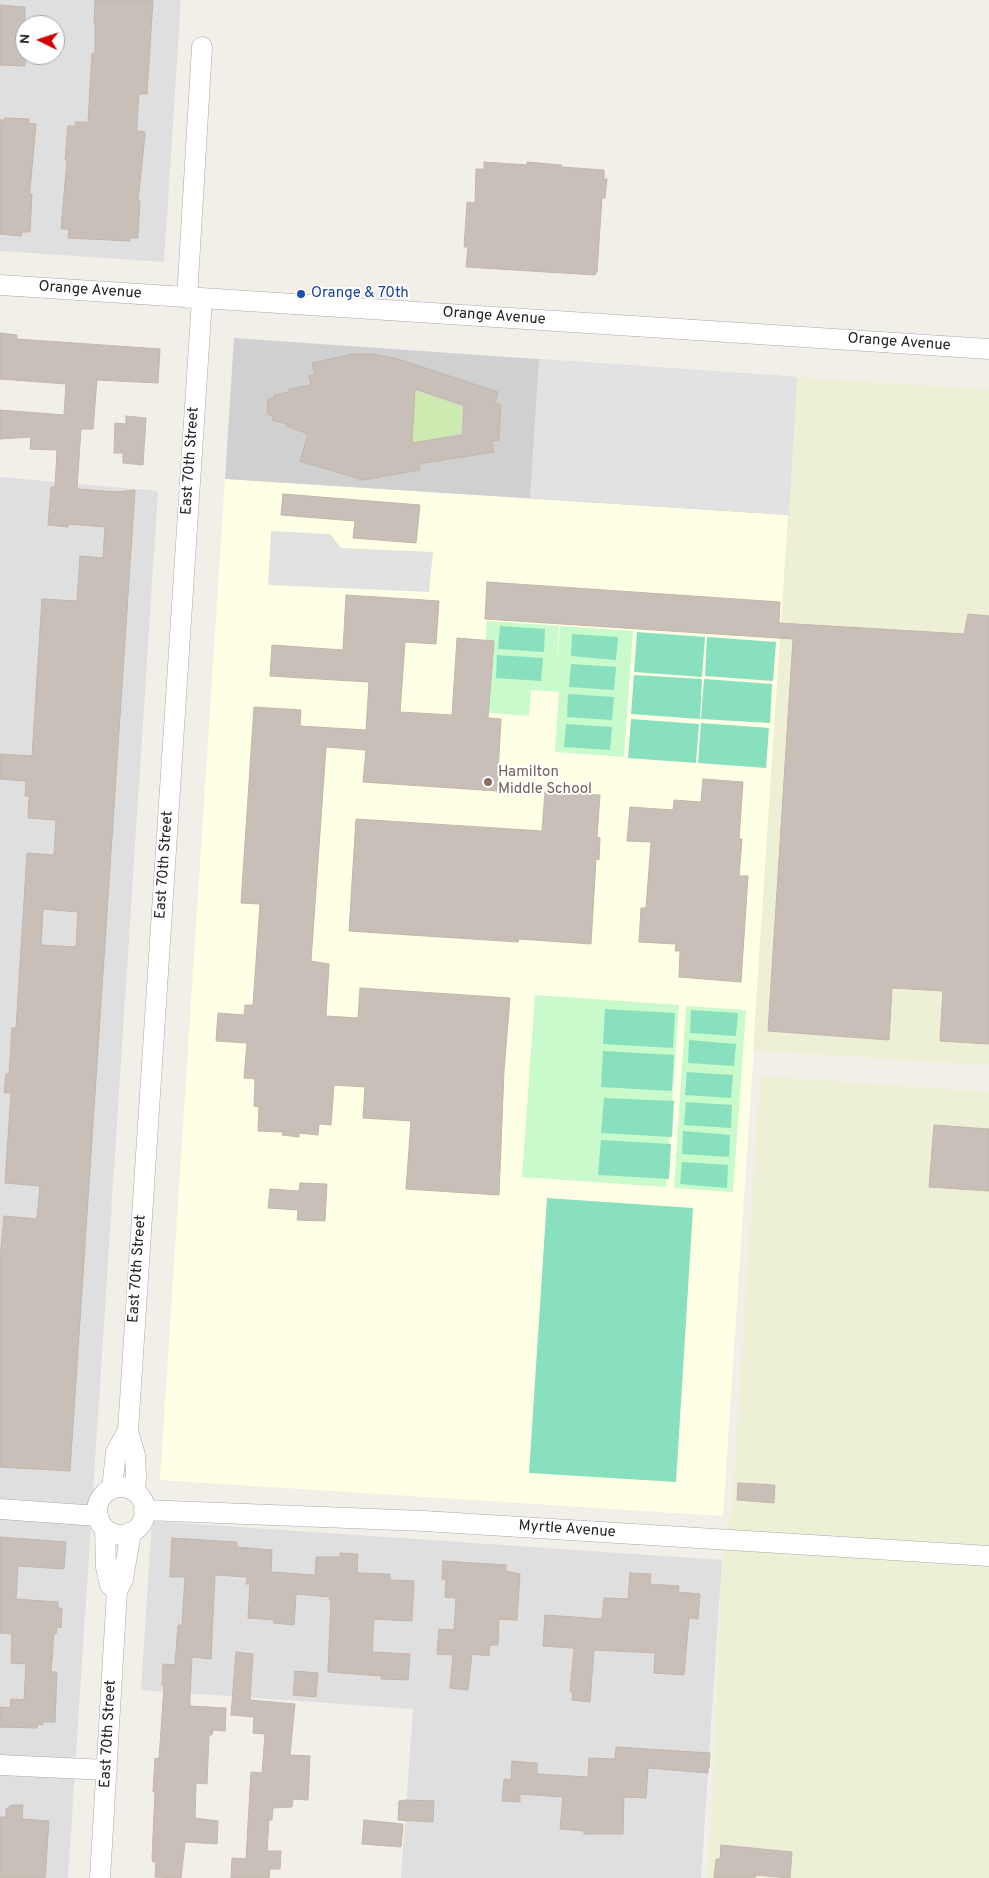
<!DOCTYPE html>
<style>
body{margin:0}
#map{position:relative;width:989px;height:1878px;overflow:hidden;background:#f2efe9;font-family:Overpass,sans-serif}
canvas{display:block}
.north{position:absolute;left:15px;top:15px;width:50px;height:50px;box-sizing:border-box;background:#fff;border:1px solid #a7a7a7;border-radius:50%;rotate:274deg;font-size:14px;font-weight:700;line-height:20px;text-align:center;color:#222}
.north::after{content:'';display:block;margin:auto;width:18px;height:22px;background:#d40000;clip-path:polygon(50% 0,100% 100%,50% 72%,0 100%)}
</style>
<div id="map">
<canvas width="989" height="1878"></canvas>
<div class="north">N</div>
</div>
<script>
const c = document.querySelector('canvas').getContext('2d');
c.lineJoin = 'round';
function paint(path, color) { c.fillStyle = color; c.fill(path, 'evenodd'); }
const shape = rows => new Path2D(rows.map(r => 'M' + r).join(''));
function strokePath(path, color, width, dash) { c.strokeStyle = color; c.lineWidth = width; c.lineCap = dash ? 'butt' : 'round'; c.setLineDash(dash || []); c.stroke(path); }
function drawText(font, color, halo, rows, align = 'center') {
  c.font = font + ' Overpass,sans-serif'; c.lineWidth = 4; c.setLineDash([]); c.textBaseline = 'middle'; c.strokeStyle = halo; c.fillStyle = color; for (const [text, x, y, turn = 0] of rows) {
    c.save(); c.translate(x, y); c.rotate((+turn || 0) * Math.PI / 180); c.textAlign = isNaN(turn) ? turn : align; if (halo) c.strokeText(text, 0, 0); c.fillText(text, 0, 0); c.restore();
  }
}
paint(shape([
 [0,0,181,0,164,262,0,251],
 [25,25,55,25,55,55,25,55],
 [0,477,158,491,68,1878,0,1878],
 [152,1521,722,1560,701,1878,401,1878,413,1709,141,1690]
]), '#e0dfdf');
paint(shape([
 [225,479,789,515,723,1516,160,1480]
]), '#ffffe5');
paint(shape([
 [234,338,797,377,789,515,225,479]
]), '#d0d0d0');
paint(shape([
 [797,377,989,390,989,1065,753,1050],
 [760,1076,989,1092,989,1878,707,1878,712,1805,722,1560,732,1507]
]), '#eef0d5');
paint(shape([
 [410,388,463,407,461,433,407,444]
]), '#cdebb0');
paint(shape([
 [487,621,559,626,556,675,560,626,633,631,624,757,555,752,559,692,531,690,529,716,481,712],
 [535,995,679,1005,666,1187,522,1177],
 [686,1006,746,1010,733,1192,674,1188]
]), '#c8facc');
paint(shape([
 [500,626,545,629,544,652,498,649],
 [637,632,705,637,702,677,634,672],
 [572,634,618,637,616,660,571,656],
 [707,637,776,642,773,681,705,676],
 [497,655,543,658,541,681,496,678],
 [571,664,616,667,614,690,569,687],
 [634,675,702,679,700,719,631,714],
 [704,679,772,684,770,723,701,719],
 [568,694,614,697,612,720,567,717],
 [631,719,699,724,696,763,628,758],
 [701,723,769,728,766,768,698,763],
 [566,724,612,727,610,750,564,747],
 [605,1009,675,1013,673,1048,603,1044],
 [691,1010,738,1013,736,1036,690,1033],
 [689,1040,736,1044,734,1066,688,1063],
 [603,1051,674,1055,672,1091,601,1087],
 [687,1072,733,1075,731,1098,685,1095],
 [604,1098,674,1101,672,1137,601,1133],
 [686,1102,732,1105,731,1128,684,1125],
 [683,1131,730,1135,729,1157,682,1154],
 [601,1140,671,1144,669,1179,598,1175],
 [682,1162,728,1165,727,1188,680,1184],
 [547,1198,693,1208,676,1482,529,1473]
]), '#88e0be');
paint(shape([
 [539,359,797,377,789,515,530,498],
 [271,531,330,534,341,548,433,552,429,592,268,585]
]), '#e2e2e2');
const building = shape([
 [95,0,153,0,147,94,139,94,137,125,137,131,145,132,145,135,138,201,140,201,138,234,138,238,130,238,130,241,68,238,69,229,61,229,67,160,65,160,68,126,75,126,75,122,88,122,92,53,95,53,95,23,94,23,95,0],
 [0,5,25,7,25,66,0,65,0,5],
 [5,118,29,119,28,123,36,124,30,189,30,194,32,194,30,232,22,232,21,236,0,234,0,120,5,120,5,118],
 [484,162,527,165,527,162,561,165,561,167,604,170,604,179,607,179,605,198,602,198,597,272,596,272,595,275,466,267,468,247,464,247,467,202,475,203,476,169,484,169,484,162],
 [0,333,17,335,17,339,160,349,158,383,97,380,93,429,81,429,77,489,117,492,135,490,70,1471,0,1467,0,1258,4,1216,37,1219,40,1186,5,1183,11,1093,4,1093,6,1074,9,1074,12,1028,16,1028,27,853,54,855,56,820,28,818,29,796,25,796,26,781,0,779,0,754,32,756,42,599,77,601,80,556,103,558,105,527,68,524,68,527,48,525,51,487,55,487,57,450,30,449,31,437,0,439,0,410,64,415,66,384,0,379,0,333],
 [43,909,78,912,76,947,41,945,43,909],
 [352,354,373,354,398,359,498,392,495,403,501,405,499,440,492,441,494,452,419,464,420,470,363,480,300,461,308,434,286,426,287,424,272,420,273,416,267,414,268,399,274,398,274,395,289,392,289,389,311,385,309,376,315,375,312,363,352,354],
 [415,389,464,405,463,435,412,443,415,389],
 [126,416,146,418,143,465,123,463,123,453,114,453,115,423,126,424,126,416],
 [283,494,420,505,416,543,353,538,355,521,281,515,283,494],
 [487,582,780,602,779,623,964,634,968,614,989,616,989,1044,940,1041,943,991,892,988,889,1040,768,1031,793,639,485,619,487,582],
 [346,595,439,601,436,644,405,642,400,712,452,715,457,638,494,641,488,718,501,719,497,791,363,782,366,750,326,747,311,961,329,964,326,1016,358,1018,360,988,510,998,504,1071,499,1195,406,1189,411,1121,363,1118,365,1087,334,1085,331,1125,319,1124,318,1135,299,1133,299,1137,282,1135,283,1132,258,1131,259,1107,254,1106,255,1079,244,1078,247,1043,216,1041,218,1013,244,1015,245,1005,253,1005,260,904,241,903,254,707,301,710,300,726,366,730,369,682,270,676,272,645,343,650,346,595],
 [703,779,743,782,739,839,742,839,739,876,748,876,741,982,679,977,680,951,675,951,676,944,639,942,641,908,646,908,651,842,627,841,630,807,673,810,674,800,701,802,703,779],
 [545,792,600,795,597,837,600,838,599,860,596,859,591,944,519,939,518,942,349,931,356,819,542,831,545,792],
 [934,1125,989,1129,989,1191,929,1187,934,1125],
 [300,1183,327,1184,325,1221,297,1220,298,1210,268,1208,270,1189,299,1191,300,1183],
 [738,1483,775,1485,774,1503,737,1500,738,1483],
 [0,1537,66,1542,64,1569,18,1566,16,1599,58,1602,58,1608,62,1608,61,1628,57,1627,56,1634,54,1633,51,1672,57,1672,55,1722,42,1722,43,1725,38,1724,37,1728,0,1727,0,1707,10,1708,11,1699,24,1700,26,1664,11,1663,12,1634,0,1633,0,1537],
 [172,1538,237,1542,237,1547,272,1550,271,1572,315,1575,316,1557,340,1557,340,1553,358,1554,357,1573,390,1574,390,1580,414,1581,412,1621,374,1619,372,1652,410,1654,408,1680,381,1679,381,1676,328,1672,331,1600,329,1600,330,1597,296,1594,294,1625,274,1623,274,1620,248,1618,250,1584,246,1584,247,1577,215,1575,211,1659,192,1657,190,1696,190,1706,226,1708,225,1731,213,1730,212,1735,209,1735,207,1784,196,1783,195,1818,218,1821,217,1844,185,1842,181,1878,155,1877,156,1862,153,1862,152,1858,155,1792,153,1792,155,1758,159,1759,164,1685,162,1685,163,1664,175,1665,178,1625,182,1625,185,1577,170,1577,172,1538],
 [443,1561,506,1565,506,1571,520,1574,517,1620,499,1619,498,1645,490,1645,489,1656,472,1654,468,1690,450,1688,453,1655,437,1654,439,1629,454,1630,456,1598,445,1597,446,1579,442,1579,443,1561],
 [630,1573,651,1574,650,1584,679,1586,678,1592,700,1594,698,1619,689,1618,684,1675,654,1673,655,1653,594,1650,590,1702,572,1700,573,1692,570,1692,574,1649,573,1648,543,1646,545,1615,602,1619,604,1598,628,1599,630,1573],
 [236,1652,253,1654,250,1700,295,1704,290,1755,310,1756,308,1800,293,1799,292,1807,273,1808,272,1820,269,1820,267,1851,281,1851,280,1869,270,1869,269,1878,231,1878,232,1858,246,1859,251,1772,262,1773,265,1734,253,1733,254,1717,231,1715,236,1652],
 [295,1671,318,1673,316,1697,293,1695,295,1671],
 [616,1747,710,1753,709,1768,708,1768,708,1773,648,1768,646,1798,624,1797,623,1834,584,1834,584,1831,560,1829,563,1797,520,1794,520,1802,502,1801,504,1779,511,1780,512,1761,537,1763,537,1774,588,1777,589,1758,615,1759,616,1747],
 [407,1800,434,1801,433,1822,398,1820,399,1801,407,1800],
 [12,1805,23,1805,22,1819,49,1821,45,1878,0,1878,0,1817,6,1817,6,1809,12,1805],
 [364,1820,403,1824,401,1847,362,1844,364,1820],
 [721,1845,792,1852,790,1878,756,1875,755,1878,714,1878,716,1859,720,1859,721,1845]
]);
paint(building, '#c7bfb8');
strokePath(building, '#c4b6ab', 1);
const minor = shape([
 [0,285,989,349],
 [187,298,202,47],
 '97 1511a24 24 0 1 1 48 0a24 24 0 1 1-48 0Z',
 [112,1489,116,1452,128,1431],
 [135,1492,136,1477,135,1455,128,1431,202,299],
 [0,1509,98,1516],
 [144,1510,424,1521,989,1556],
 [105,1529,106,1567,110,1585,117,1591],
 [0,1765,107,1770],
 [100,1878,117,1591,123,1579,131,1532]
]);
strokePath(minor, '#a9a9a9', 21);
strokePath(minor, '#fff', 20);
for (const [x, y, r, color] of [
 [301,294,5,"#1a4fb4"],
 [488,782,5,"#8d6e63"]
]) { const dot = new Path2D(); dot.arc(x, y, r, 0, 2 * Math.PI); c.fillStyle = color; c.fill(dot); strokePath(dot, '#fff', 2); }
drawText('15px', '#222', '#fff', [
 ["Orange Avenue",90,291,4],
 ["Orange Avenue",494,317,4],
 ["Orange Avenue",899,343,4],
 ["East 70th Street",191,461,-86],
 ["East 70th Street",165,865,-86],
 ["East 70th Street",138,1269,-86],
 ["Myrtle Avenue",567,1530,4],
 ["East 70th Street",109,1734,-87]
]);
drawText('15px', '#164399', '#fff', [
 ["Orange & 70th",311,294]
], 'left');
drawText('15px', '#785e54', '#fff', [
 ["Hamilton",498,773],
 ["Middle School",498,790]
], 'left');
</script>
